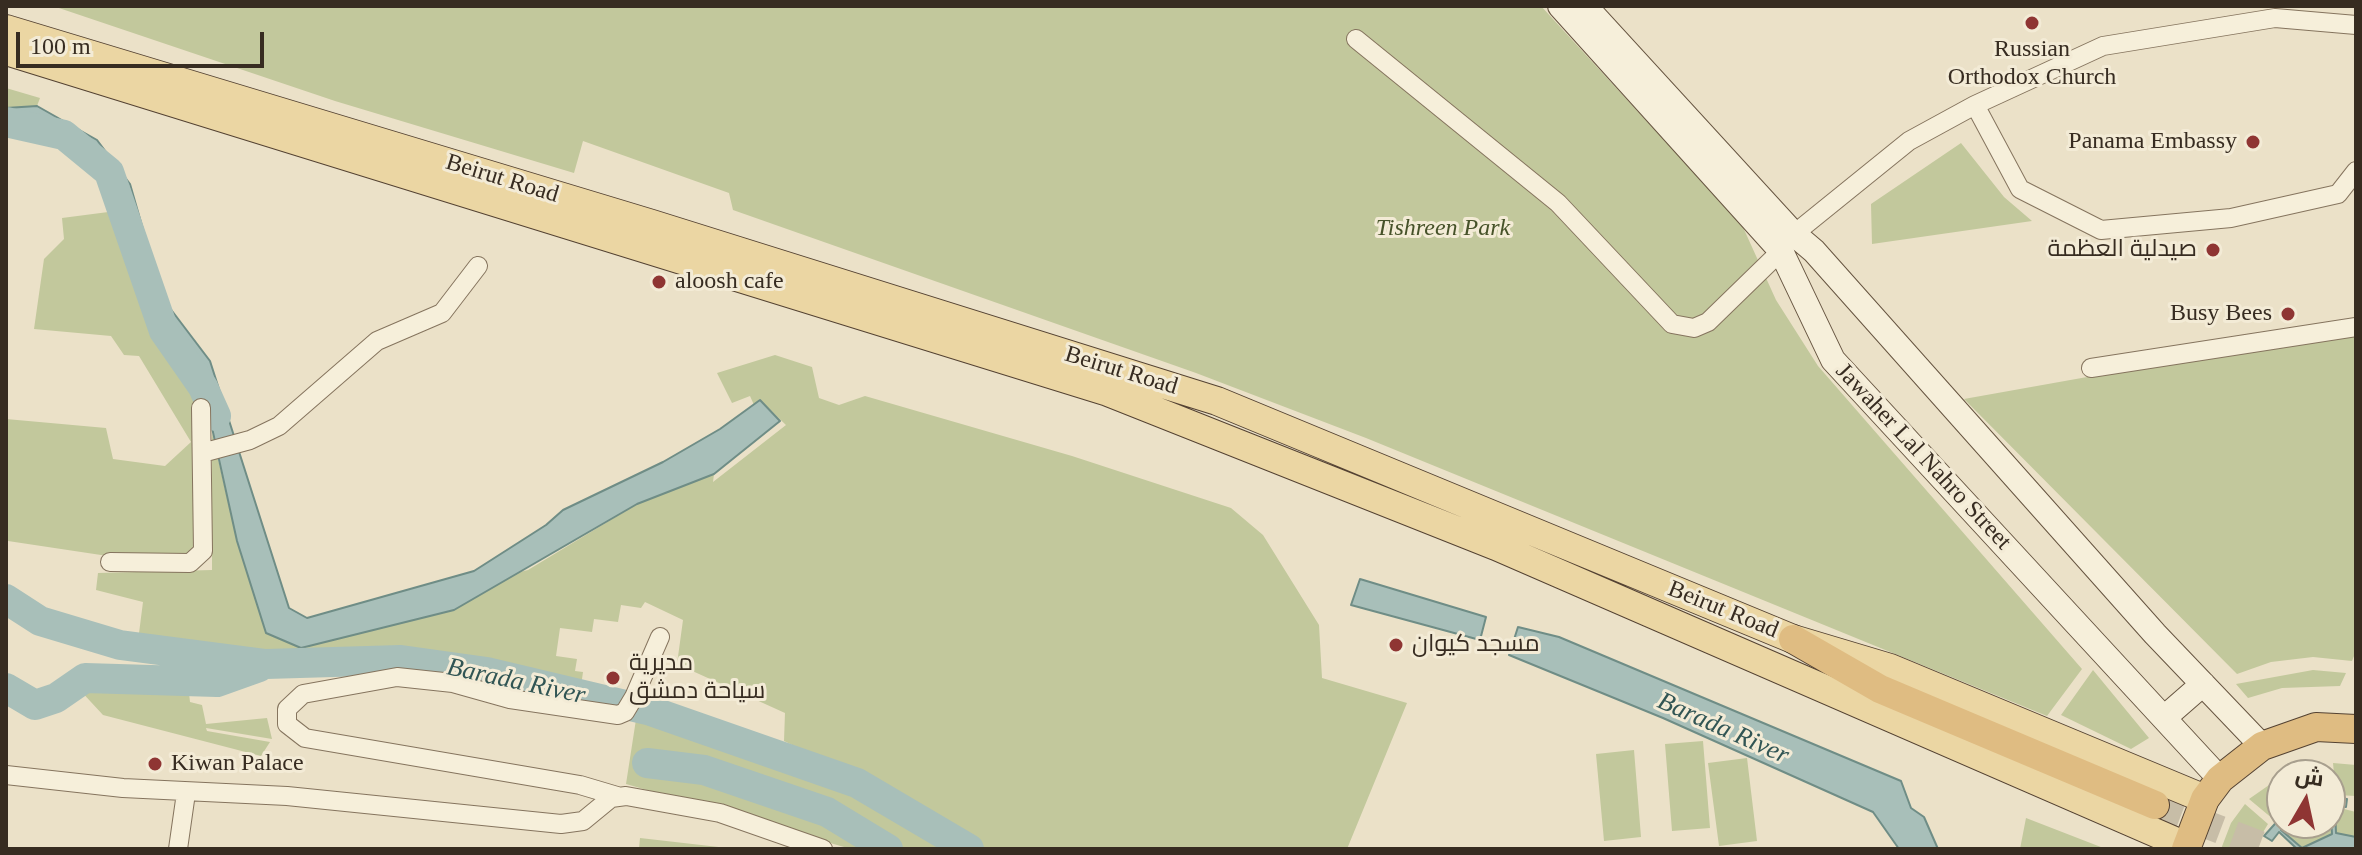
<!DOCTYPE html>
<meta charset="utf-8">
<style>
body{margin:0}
#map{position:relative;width:2362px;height:855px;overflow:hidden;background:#ebe1c8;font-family:"Times New Roman",Cairo,serif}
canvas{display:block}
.frame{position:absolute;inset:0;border:8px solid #372c21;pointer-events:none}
.north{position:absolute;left:2266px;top:759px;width:80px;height:80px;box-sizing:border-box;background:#f3ebd6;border:2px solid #a89f8e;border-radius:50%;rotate:9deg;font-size:22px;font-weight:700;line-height:32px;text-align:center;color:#372c21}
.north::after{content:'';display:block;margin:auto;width:28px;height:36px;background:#8f3533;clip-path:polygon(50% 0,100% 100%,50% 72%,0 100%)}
.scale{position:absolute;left:16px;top:32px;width:248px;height:36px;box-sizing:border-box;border:4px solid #372c21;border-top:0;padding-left:10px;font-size:24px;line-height:28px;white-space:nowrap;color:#372c21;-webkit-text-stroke:6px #f3ebd6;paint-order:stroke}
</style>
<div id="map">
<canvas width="2362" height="855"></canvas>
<div class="frame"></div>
<div class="north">ش</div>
<div class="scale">100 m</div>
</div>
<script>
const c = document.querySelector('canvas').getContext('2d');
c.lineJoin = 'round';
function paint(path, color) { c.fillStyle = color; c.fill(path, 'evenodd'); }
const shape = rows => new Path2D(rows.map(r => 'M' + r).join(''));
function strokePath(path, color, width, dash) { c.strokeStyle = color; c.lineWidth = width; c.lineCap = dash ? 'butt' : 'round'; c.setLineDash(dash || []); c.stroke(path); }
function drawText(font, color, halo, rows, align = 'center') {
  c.font = font + ' "Times New Roman",Cairo,serif'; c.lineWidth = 6; c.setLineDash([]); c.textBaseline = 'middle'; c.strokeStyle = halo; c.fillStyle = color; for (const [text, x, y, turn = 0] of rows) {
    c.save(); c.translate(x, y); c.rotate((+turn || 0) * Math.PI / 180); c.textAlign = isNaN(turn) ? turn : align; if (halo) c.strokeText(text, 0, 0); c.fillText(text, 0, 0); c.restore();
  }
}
paint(shape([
 [53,6,1541,6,1742,225,1776,300,1818,366,2082,669,2047,716,1366,438,1196,373,733,210,729,193,583,141,574,173,335,101],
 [6,88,40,98,37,106,6,108],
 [1961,143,2004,197,2032,221,1872,244,1871,204],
 [116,211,159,335,202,401,199,542,179,560,101,555,8,541,6,544,6,419,106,428,113,459,165,466,191,442,139,356,124,355,111,336,34,329,44,259,64,239,62,218],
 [2356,329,2356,651,2352,661,2313,657,2271,662,2237,674,1964,399],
 [775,355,812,367,819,398,839,405,865,396,1072,456,1231,508,1263,535,1319,625,1322,678,1407,703,1347,849,986,849,887,791,784,741,785,713,677,664,683,620,645,602,641,608,621,605,618,622,594,619,592,632,560,628,556,656,577,659,575,671,583,672,580,693,502,669,400,649,300,657,138,641,143,602,96,590,98,573,212,570,212,433,237,541,266,633,528,570,637,504,714,474,713,482,786,425,760,400,754,405,750,396,732,403,717,373],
 [2093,670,2149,738,2131,749,2061,715],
 [2313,670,2346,673,2340,686,2282,688,2248,698,2236,684],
 [88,683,183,689,189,693,190,702,202,705,206,724,267,718,272,739,206,728,207,731,270,742,261,756,103,715,78,688],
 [637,713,799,768,857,793,960,849,851,849,626,784],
 [1703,741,1710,828,1672,831,1665,744],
 [1634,750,1641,837,1604,841,1596,754],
 [1747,758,1757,841,1719,846,1708,763],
 [2333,763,2356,765,2356,796,2336,795],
 [2282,776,2282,811,2273,819,2249,799],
 [2245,804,2268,824,2253,849,2221,849,2231,823],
 [2340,808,2356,812,2356,837,2336,833,2335,809],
 [2330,809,2333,834,2303,848,2283,832,2293,823,2330,823],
 [2026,818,2106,849,2020,849],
 [640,838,736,849,639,849]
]), '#c2c89c');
const water = shape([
 [37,106,97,140,130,184,163,299,210,361,289,608,307,618,474,571,546,525,563,510,663,462,720,429,760,400,780,421,714,474,637,504,454,610,301,648,266,633,237,541,203,387,164,331,109,172,64,135,6,122,6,108,37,106],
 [1360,579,1486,617,1480,640,1351,605,1360,579],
 [1518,627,1559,637,1901,781,1911,808,1924,817,1938,849,1899,849,1873,812,1663,718,1509,655,1518,627],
 [2330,798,2347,799,2346,807,2335,806,2336,833,2356,837,2356,849,2297,849,2279,832,2272,841,2264,836,2282,816,2282,823,2286,823,2281,830,2302,848,2332,834,2330,798]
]);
paint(water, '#a8bfb9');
strokePath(water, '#6f8d86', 2);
strokePath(shape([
 [6,122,64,135,109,172,164,331,203,387,216,416],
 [6,599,40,621,120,645,266,664,401,660,487,672,651,711,857,783,969,849],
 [6,688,35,705,56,698,85,678,217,682,259,667],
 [647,763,704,770,827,812,888,849]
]), '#a8bfb9', 30);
strokePath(shape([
 [2155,805,2271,849]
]), '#c7bda7', 28, [28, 14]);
const minor = shape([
 [1356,39,1558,203,1672,324,1694,328,1708,322,1781,251],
 [1975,105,2020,189,2101,230,2231,218,2338,194,2356,171],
 [1794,234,1909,141,1975,105,2103,46,2275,18,2356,25],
 [2091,368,2356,327],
 [202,453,250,440,279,426,377,341,442,313,478,266],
 [110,562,190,563,203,551,201,408],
 [6,775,123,788,287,796,561,824,583,821,611,798,626,796,720,813,823,849],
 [617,796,580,785,305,738,287,724,287,709,303,694,397,677,453,683,510,699,618,715,625,712,634,697,660,637],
 [178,849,186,793]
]);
const secondary = shape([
 [1560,6,1781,251,1833,360,2220,779],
 [1585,6,1794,234,1814,251,2155,634,2262,746],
 [2164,718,2203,684]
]);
const primary = shape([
 [6,29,652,224,1217,401,1793,639,1890,668,2205,799],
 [6,51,1108,392,1496,546,2186,846]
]);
const trunk = shape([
 [1793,639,1880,689,2155,805],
 [2186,849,2205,799,2220,779,2262,746,2316,727,2356,729]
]);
strokePath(minor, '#85745e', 20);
strokePath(secondary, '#675541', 26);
strokePath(primary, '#544232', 30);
strokePath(trunk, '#544232', 30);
strokePath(minor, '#f6efda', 18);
strokePath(secondary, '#f6efda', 24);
strokePath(primary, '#ebd6a3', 28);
strokePath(trunk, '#dfbc82', 28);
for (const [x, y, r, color] of [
 [2032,23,8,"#8f3533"],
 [2253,142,8,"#8f3533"],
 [2213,250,8,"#8f3533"],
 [659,282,8,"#8f3533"],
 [2288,314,8,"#8f3533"],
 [1396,645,8,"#8f3533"],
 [613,678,8,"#8f3533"],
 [155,764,8,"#8f3533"]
]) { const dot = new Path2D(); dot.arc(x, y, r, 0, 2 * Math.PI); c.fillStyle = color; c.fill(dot); strokePath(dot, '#f3ebd6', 3); }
drawText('24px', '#372c21', '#f3ebd6', [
 ["Russian",2032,50,"center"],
 ["Orthodox Church",2032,78,"center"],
 ["Panama Embassy",2237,142,"right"],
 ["صيدلية العظمة",2197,250,"right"],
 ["aloosh cafe",675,282],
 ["Busy Bees",2272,314,"right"],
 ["مسجد كيوان",1412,645],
 ["مديرية",629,664],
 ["سياحة دمشق",629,692],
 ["Kiwan Palace",171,764]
], 'left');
drawText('24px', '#372c21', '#f3ebd6', [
 ["Beirut Road",502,179,17],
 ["Beirut Road",1121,371,17],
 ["Jawaher Lal Nahro Street",1923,457,47],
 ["Beirut Road",1723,610,22]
]);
drawText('italic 24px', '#465229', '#f3ebd6', [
 ["Tishreen Park",1443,229]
]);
drawText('italic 26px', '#315554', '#f3ebd6', [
 ["Barada River",516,682,12],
 ["Barada River",1723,729,24]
]);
</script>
